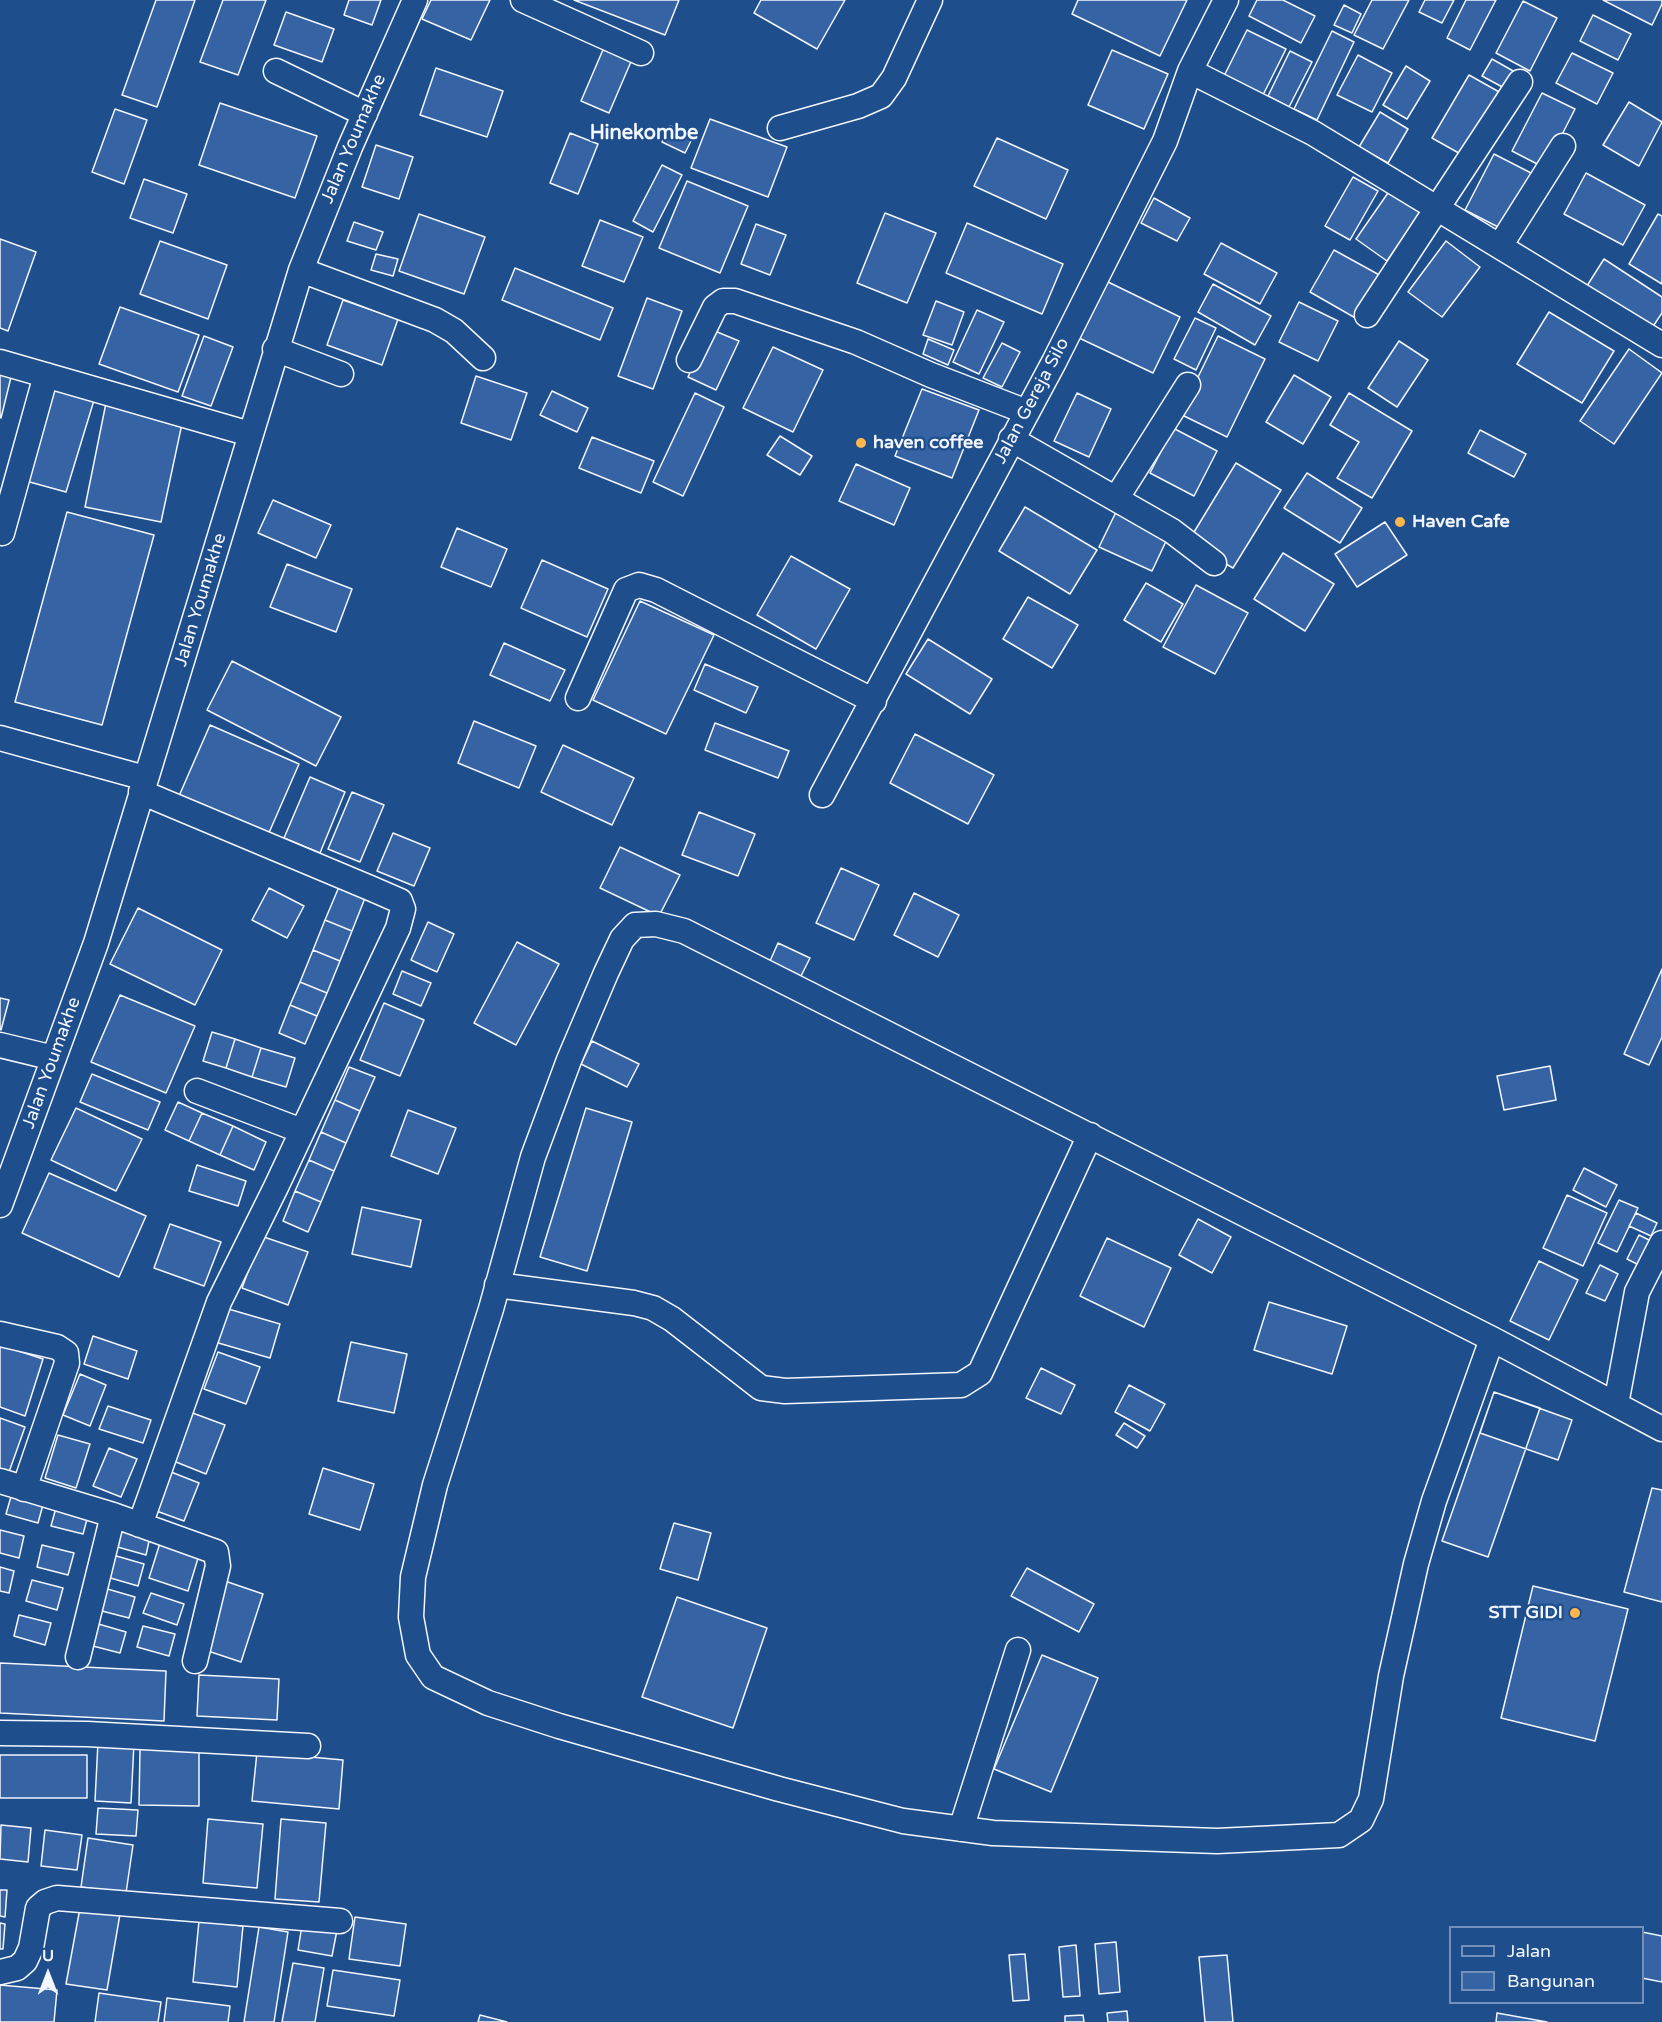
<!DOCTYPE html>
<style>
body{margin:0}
#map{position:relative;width:1662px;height:2022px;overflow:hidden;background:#1f4e8c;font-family:"Varela Round",sans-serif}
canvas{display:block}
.legend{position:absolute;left:1449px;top:1926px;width:195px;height:78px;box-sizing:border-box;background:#1f4e8c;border:2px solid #7391ba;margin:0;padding:8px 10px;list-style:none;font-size:18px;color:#f2f6ff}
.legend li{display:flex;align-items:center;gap:12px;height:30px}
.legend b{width:30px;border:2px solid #7391ba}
.north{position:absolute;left:18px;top:1944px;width:60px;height:60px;-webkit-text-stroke:4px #1f4e8c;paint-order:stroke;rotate:0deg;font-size:16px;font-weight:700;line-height:24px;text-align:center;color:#f2f6ff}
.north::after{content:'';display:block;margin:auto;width:21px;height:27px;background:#f2f6ff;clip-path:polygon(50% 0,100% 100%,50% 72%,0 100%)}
</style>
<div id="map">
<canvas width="1662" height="2022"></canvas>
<ul class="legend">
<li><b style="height:8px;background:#1f4e8c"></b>Jalan</li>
<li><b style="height:16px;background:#3563a3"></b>Bangunan</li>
</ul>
<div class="north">U</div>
</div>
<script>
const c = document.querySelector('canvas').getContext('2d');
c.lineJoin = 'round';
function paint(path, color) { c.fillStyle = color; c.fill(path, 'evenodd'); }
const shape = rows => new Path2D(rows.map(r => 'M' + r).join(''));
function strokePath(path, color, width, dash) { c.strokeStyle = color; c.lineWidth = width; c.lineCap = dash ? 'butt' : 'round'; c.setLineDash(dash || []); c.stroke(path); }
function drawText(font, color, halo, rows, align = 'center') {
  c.font = font + ' "Varela Round",sans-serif'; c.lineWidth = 4.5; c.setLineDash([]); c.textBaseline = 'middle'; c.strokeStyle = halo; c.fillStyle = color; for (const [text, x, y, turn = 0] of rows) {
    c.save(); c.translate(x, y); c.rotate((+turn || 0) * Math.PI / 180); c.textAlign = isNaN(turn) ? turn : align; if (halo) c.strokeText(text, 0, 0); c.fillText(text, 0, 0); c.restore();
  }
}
const building = shape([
 [156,0,195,0,157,107,122,95,156,0],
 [223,0,266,0,238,75,200,62,223,0],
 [349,0,381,0,372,25,344,15,349,0],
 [431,0,490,0,471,40,422,19,431,0],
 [574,0,679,0,665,35,574,0],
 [761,0,845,0,817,49,754,13,761,0],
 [1078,0,1187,0,1160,56,1072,14,1078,0],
 [1257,0,1283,0,1315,16,1301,43,1249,16,1257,0],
 [1372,0,1409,0,1383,49,1354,35,1372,0],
 [1425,0,1454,0,1442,23,1419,12,1425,0],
 [1466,0,1496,0,1470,50,1447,38,1466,0],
 [1603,0,1662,0,1662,4,1652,25,1603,0],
 [1523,1,1557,18,1530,71,1496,53,1523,1],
 [1344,5,1361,14,1352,33,1334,25,1344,5],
 [286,12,334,29,322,62,274,45,286,12],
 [1593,15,1631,34,1618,60,1580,41,1593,15],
 [1247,30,1286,49,1261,99,1222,80,1247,30],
 [1332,31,1354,42,1317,120,1294,109,1332,31],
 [605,45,633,57,609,113,581,101,605,45],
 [1112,50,1168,74,1144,129,1088,105,1112,50],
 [1290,51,1312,62,1289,107,1268,96,1290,51],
 [1572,53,1613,73,1597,104,1556,83,1572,53],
 [1358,55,1392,73,1372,112,1337,95,1358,55],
 [1492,59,1515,72,1506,89,1482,76,1492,59],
 [1406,66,1430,81,1407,119,1383,105,1406,66],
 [436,68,503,91,487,137,420,115,436,68],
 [1469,75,1501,93,1464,156,1432,138,1469,75],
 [1542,93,1575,109,1545,168,1512,151,1542,93],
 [1629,102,1662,122,1639,166,1603,145,1629,102],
 [220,103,317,136,295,198,199,165,220,103],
 [115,109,147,120,124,184,92,172,115,109],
 [1380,112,1408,129,1388,163,1359,147,1380,112],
 [710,119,787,147,768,197,691,168,710,119],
 [670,126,693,137,685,153,662,142,670,126],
 [570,133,598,144,578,194,550,183,570,133],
 [997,138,1068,170,1046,219,974,186,997,138],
 [376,145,413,157,399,199,362,187,376,145],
 [1494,154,1533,174,1504,230,1465,210,1494,154],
 [662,165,682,175,653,232,633,221,662,165],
 [1586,173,1645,205,1623,245,1564,214,1586,173],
 [1353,177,1378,191,1350,240,1325,226,1353,177],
 [144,179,187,194,173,233,130,218,144,179],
 [687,181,748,206,720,273,659,248,687,181],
 [1390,190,1421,212,1387,261,1356,239,1390,190],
 [1154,198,1190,218,1177,241,1141,223,1154,198],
 [885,213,936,233,907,303,857,283,885,213],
 [419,214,485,237,464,294,399,271,419,214],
 [1658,214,1662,216,1662,284,1629,264,1658,214],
 [600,220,643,237,624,282,582,266,600,220],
 [354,222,383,232,376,250,347,241,354,222],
 [967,223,1063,264,1042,314,946,273,967,223],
 [756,224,786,235,770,275,741,264,756,224],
 [0,239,36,252,8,331,0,328,0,239],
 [160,241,227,265,208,319,140,294,160,241],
 [1446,241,1480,267,1442,317,1408,292,1446,241],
 [1221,243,1277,273,1260,304,1204,274,1221,243],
 [1334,250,1383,277,1359,320,1310,292,1334,250],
 [376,254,398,259,393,276,371,270,376,254],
 [1604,259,1662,297,1662,313,1650,331,1585,289,1604,259],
 [515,268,613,308,600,340,502,300,515,268],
 [1104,280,1180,317,1153,373,1077,337,1104,280],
 [1213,284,1271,316,1255,345,1198,312,1213,284],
 [647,298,682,311,653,389,618,376,647,298],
 [343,300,398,319,382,365,327,345,343,300],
 [936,301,964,312,952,345,923,335,936,301],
 [1299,302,1338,321,1318,361,1279,342,1299,302],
 [120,307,199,335,178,392,99,364,120,307],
 [977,310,1004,322,979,374,953,362,977,310],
 [1549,312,1614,351,1582,403,1517,364,1549,312],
 [1195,318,1216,328,1196,370,1174,359,1195,318],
 [710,329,739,341,716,390,688,377,710,329],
 [204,336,233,347,211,406,182,396,204,336],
 [1218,336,1265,359,1227,437,1180,414,1218,336],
 [928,339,954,350,948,365,923,354,928,339],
 [1399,341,1428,360,1397,407,1368,388,1399,341],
 [1002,343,1020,352,1002,387,983,378,1002,343],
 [773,347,823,370,793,432,743,408,773,347],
 [1629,349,1662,373,1614,444,1580,421,1629,349],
 [0,366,13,369,1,418,0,417,0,366],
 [1294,375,1331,397,1303,444,1266,422,1294,375],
 [476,376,527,393,511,440,461,423,476,376],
 [55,385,95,397,66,492,26,481,55,385],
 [922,389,979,410,952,478,895,456,922,389],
 [552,391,588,408,577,432,540,415,552,391],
 [695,393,724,407,683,496,653,482,695,393],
 [1077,393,1111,409,1089,457,1054,441,1077,393],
 [1349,393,1412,431,1372,498,1337,478,1359,442,1330,425,1349,393],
 [106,403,183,419,161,522,85,507,106,403],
 [1173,428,1217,451,1194,496,1150,473,1173,428],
 [1480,430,1526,454,1514,477,1468,453,1480,430],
 [780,436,812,456,800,475,767,455,780,436],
 [592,437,654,461,641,493,579,468,592,437],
 [1236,463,1281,490,1233,568,1188,542,1236,463],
 [856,464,910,488,894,525,839,501,856,464],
 [1307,473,1362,508,1340,543,1284,508,1307,473],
 [273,500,331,525,316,558,258,533,273,500],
 [1025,507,1097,550,1070,594,999,551,1025,507],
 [1117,510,1169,535,1152,571,1099,547,1117,510],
 [67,512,154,535,102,725,15,702,67,512],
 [1385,522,1407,555,1357,587,1335,554,1385,522],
 [457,528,507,549,491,587,441,567,457,528],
 [1283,553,1334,584,1305,631,1254,599,1283,553],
 [791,556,850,589,816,649,757,615,791,556],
 [542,560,608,589,587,637,521,608,542,560],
 [287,564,352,589,336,632,270,607,287,564],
 [1146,583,1183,604,1161,642,1124,620,1146,583],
 [1196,585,1248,613,1215,674,1163,647,1196,585],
 [1028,597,1078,625,1052,668,1003,639,1028,597],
 [640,601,714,635,666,734,593,700,640,601],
 [928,639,992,679,970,714,906,674,928,639],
 [504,643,565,670,550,701,490,675,504,643],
 [232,661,341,717,316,766,207,710,232,661],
 [705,664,758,687,746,713,694,690,705,664],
 [474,721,536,746,519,788,458,763,474,721],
 [715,723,789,751,778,778,705,750,715,723],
 [210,725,299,764,268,835,179,796,210,725],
 [915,734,994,775,968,824,890,783,915,734],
 [563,745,634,778,612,825,541,792,563,745],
 [310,777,345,792,320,853,284,838,310,777],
 [352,792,384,805,360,862,328,849,352,792],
 [699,812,755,834,738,876,682,855,699,812],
 [393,833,430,848,414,886,377,871,393,833],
 [620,847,680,875,659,916,600,888,620,847],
 [841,868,879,885,854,940,816,923,841,868],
 [341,882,367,893,352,931,325,920,341,882],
 [269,888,304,906,287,938,252,920,269,888],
 [914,893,959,915,938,957,894,935,914,893],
 [138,908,222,950,195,1005,110,964,138,908],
 [325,920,352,931,340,961,313,950,325,920],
 [428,922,454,934,437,972,411,960,428,922],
 [517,942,559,964,516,1045,474,1023,517,942],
 [778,943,810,958,801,976,770,961,778,943],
 [313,950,340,961,327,993,300,982,313,950],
 [1662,969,1662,1037,1649,1065,1624,1054,1662,969],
 [402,971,431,983,421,1006,393,994,402,971],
 [300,982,327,993,317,1016,290,1005,300,982],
 [120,995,195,1026,166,1093,91,1062,120,995],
 [0,998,9,1000,1,1030,0,1029,0,998],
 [384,1003,424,1020,400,1076,360,1060,384,1003],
 [290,1005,317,1016,305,1044,279,1033,290,1005],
 [212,1032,235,1039,226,1068,203,1061,212,1032],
 [235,1039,261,1048,252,1077,226,1068,235,1039],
 [592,1041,639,1064,627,1087,581,1064,592,1041],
 [261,1048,295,1058,286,1087,252,1077,261,1048],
 [1550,1066,1556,1100,1504,1110,1497,1076,1550,1066],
 [349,1067,375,1077,360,1111,335,1100,349,1067],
 [92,1074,160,1102,148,1130,80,1102,92,1074],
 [335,1100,360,1111,346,1143,321,1132,335,1100],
 [178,1102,202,1113,189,1141,165,1130,178,1102],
 [76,1108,142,1139,116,1191,51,1160,76,1108],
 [586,1108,632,1122,587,1271,540,1257,586,1108],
 [408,1110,456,1128,438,1174,391,1156,408,1110],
 [202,1113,233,1126,220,1155,189,1141,202,1113],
 [233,1126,266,1142,254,1170,220,1155,233,1126],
 [321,1132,346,1143,334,1171,309,1160,321,1132],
 [309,1160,334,1171,321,1202,295,1191,309,1160],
 [197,1165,246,1181,238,1206,189,1191,197,1165],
 [1584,1168,1617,1185,1606,1207,1573,1190,1584,1168],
 [49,1173,146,1216,119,1277,22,1233,49,1173],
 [295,1191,321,1202,308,1232,283,1221,295,1191],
 [1567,1195,1607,1213,1583,1266,1543,1248,1567,1195],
 [1619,1200,1638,1208,1617,1252,1598,1243,1619,1200],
 [362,1207,421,1220,411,1267,352,1254,362,1207],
 [1636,1213,1657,1223,1651,1236,1629,1226,1636,1213],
 [1198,1219,1231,1237,1212,1273,1179,1255,1198,1219],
 [170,1224,221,1242,204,1286,154,1268,170,1224],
 [1639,1235,1657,1244,1645,1268,1627,1259,1639,1235],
 [261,1236,308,1252,288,1305,242,1288,261,1236],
 [1107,1238,1171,1268,1144,1327,1080,1296,1107,1238],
 [1539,1261,1578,1280,1549,1340,1510,1321,1539,1261],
 [1600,1265,1618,1274,1605,1301,1586,1293,1600,1265],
 [1269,1302,1347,1326,1332,1374,1254,1350,1269,1302],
 [225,1308,280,1324,270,1358,215,1342,225,1308],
 [93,1336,137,1351,128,1379,84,1364,93,1336],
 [351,1342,407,1354,394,1413,338,1401,351,1342],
 [0,1345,43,1359,25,1416,0,1407,0,1345],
 [218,1352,260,1367,246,1404,204,1389,218,1352],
 [1041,1368,1075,1385,1061,1414,1026,1398,1041,1368],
 [80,1374,106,1385,90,1426,63,1415,80,1374],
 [1129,1385,1165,1404,1150,1431,1115,1412,1129,1385],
 [1494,1392,1540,1408,1488,1557,1442,1541,1494,1392],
 [1494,1392,1572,1420,1558,1460,1480,1433,1494,1392],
 [108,1406,151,1420,143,1443,99,1429,108,1406],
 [190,1412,225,1425,206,1474,171,1460,190,1412],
 [0,1418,25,1427,9,1472,0,1469,0,1418],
 [1124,1423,1145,1436,1137,1448,1116,1435,1124,1423],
 [58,1435,90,1444,76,1488,45,1478,58,1435],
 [109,1448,137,1459,121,1497,93,1486,109,1448],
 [323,1468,374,1484,360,1530,309,1514,323,1468],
 [166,1470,199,1483,184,1521,151,1509,166,1470],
 [1652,1488,1662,1490,1662,1602,1624,1592,1652,1488],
 [12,1493,44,1501,38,1523,6,1514,12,1493],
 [57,1504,89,1512,83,1534,51,1526,57,1504],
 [674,1523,711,1533,698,1580,660,1569,674,1523],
 [120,1524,151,1532,146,1555,114,1546,120,1524],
 [0,1530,24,1536,19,1558,0,1553,0,1530],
 [160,1543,199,1555,188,1591,149,1578,160,1543],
 [42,1545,74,1553,68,1575,37,1567,42,1545],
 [113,1555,144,1564,138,1586,107,1577,113,1555],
 [0,1567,14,1571,9,1593,0,1591,0,1567],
 [1027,1568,1094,1604,1079,1632,1011,1596,1027,1568],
 [32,1580,63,1588,57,1610,26,1601,32,1580],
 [222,1580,263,1594,241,1662,199,1648,222,1580],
 [1533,1586,1628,1609,1595,1741,1501,1718,1533,1586],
 [104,1588,135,1597,129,1618,98,1610,104,1588],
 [151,1593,184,1604,177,1625,143,1613,151,1593],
 [677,1597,767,1628,733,1728,642,1697,677,1597],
 [19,1615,51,1623,45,1645,14,1636,19,1615],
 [95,1623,126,1632,120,1653,89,1645,95,1623],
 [143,1626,175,1634,169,1656,137,1647,143,1626],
 [1042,1655,1098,1678,1051,1792,994,1769,1042,1655],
 [0,1663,166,1671,164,1721,0,1713,0,1663],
 [199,1675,279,1679,277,1720,197,1716,199,1675],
 [98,1742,134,1743,131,1803,95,1801,98,1742],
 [140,1749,199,1750,199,1806,139,1805,140,1749],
 [257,1752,343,1760,339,1809,252,1801,257,1752],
 [0,1755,87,1755,87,1798,0,1798,0,1755],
 [98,1808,138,1810,136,1836,96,1834,98,1808],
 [208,1819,263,1824,257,1888,203,1883,208,1819],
 [281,1819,326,1823,319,1902,275,1899,281,1819],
 [1,1825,31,1828,28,1862,0,1859,1,1825],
 [45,1830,82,1835,77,1870,41,1866,45,1830],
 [88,1838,133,1845,126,1893,81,1887,88,1838],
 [0,1890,7,1890,5,1917,0,1916,0,1890],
 [80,1908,120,1914,107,1990,66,1984,80,1908],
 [355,1917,406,1924,400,1966,349,1959,355,1917],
 [303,1919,338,1925,332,1956,298,1950,303,1919],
 [199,1921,243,1926,237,1987,193,1982,199,1921],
 [0,1923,5,1924,3,1949,0,1949,0,1923],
 [259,1927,288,1932,274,2022,244,2022,259,1927],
 [1642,1932,1662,1936,1662,1982,1642,1978,1642,1932],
 [1116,1942,1120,1992,1099,1994,1095,1944,1116,1942],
 [1076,1945,1080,1996,1063,1997,1059,1947,1076,1945],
 [1025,1954,1029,2000,1013,2001,1009,1955,1025,1954],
 [1227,1955,1233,2022,1205,2022,1199,1957,1227,1955],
 [293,1963,324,1968,315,2022,282,2022,293,1963],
 [333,1970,400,1980,394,2016,327,2006,333,1970],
 [0,1985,57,1990,54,2022,0,2022,0,1985],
 [99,1993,161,2002,158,2022,95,2022,99,1993],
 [167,1998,230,2006,228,2022,164,2022,167,1998],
 [1127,2011,1128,2022,1108,2022,1107,2013,1127,2011],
 [1497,2013,1547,2022,1496,2022,1497,2013],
 [480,2015,507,2022,478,2022,480,2015],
 [1083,2015,1084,2022,1065,2022,1065,2016,1083,2015]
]);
paint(building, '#3563a3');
strokePath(building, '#f2f6ff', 1.5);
const minor = shape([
 [523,0,641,53],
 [276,71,365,114],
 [1190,71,1313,133,1662,345],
 [780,128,858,106,881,96,894,78,930,0],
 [1500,246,1563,146],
 [301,270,435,320,454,331,483,358],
 [1367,315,1520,82],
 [275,349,341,374],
 [689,360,715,307,723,301,735,301,856,342,931,375,1027,412],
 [0,362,250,434],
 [1011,439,1116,499,1188,385],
 [1116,499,1172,531,1214,563],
 [2,533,46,375],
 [578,698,626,590,639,585,656,590,874,701],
 [0,738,145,778],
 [822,795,1054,362,1165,141,1190,71,1226,0],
 [0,1045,54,1058],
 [197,1091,302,1131],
 [0,1205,96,943,301,270,350,147,415,0],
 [497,1285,634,1303,653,1308,672,1319,761,1388,785,1391,961,1385,980,1373,1090,1135],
 [0,1334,57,1347,66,1353,67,1363,24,1489],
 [1492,1339,1434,1501,1416,1564,1391,1676,1371,1799,1361,1820,1339,1835,1217,1841,993,1833,903,1821,779,1789,559,1726,488,1703,433,1677,418,1655,411,1617,413,1577,435,1485,491,1309,533,1157,569,1060,606,973,622,939,635,925,656,924,684,931,1492,1339,1662,1429],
 [1616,1404,1637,1292,1662,1243],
 [0,1481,113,1515,216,1552,218,1566,195,1661],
 [140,1525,219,1302,276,1187,398,928,403,909,400,901,370,888,141,792],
 [78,1657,113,1515],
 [0,1733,87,1734,308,1746],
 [961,1829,1018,1650],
 [0,1972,17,1968,25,1961,31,1948,38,1908,45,1902,57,1898,340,1921]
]);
strokePath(minor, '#f2f6ff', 27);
strokePath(minor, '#1f4e8c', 24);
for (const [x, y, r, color] of [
 [861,443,6,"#ffb74d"],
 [1400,522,6,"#ffb74d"],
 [1575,1613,6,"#ffb74d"]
]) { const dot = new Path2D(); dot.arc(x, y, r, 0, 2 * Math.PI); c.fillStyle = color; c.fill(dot); strokePath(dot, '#1f4e8c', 2); }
drawText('18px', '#f2f6ff', '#1f4e8c', [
 ["Jalan Youmakhe",354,139,-67],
 ["Jalan Gereja Silo",1032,401,-62],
 ["Jalan Youmakhe",201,600,-73],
 ["Jalan Youmakhe",52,1063,-70]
]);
drawText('bold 18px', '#f2f6ff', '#1f4e8c', [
 ["haven coffee",873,443],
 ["Haven Cafe",1412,522],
 ["STT GIDI",1563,1613,"right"]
], 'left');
drawText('bold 20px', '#f2f6ff', '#1f4e8c', [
 ["Hinekombe",644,134]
]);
</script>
